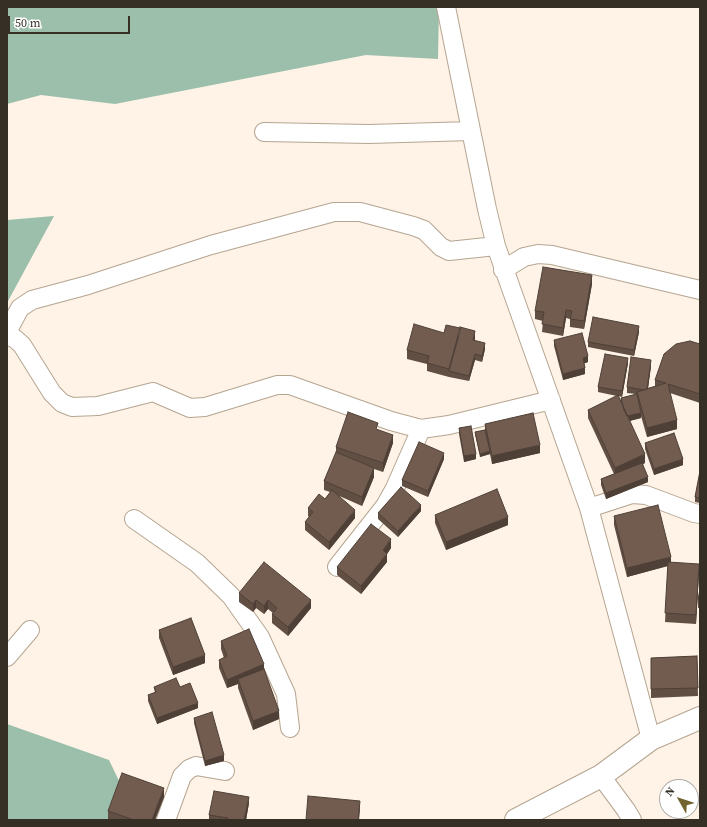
<!DOCTYPE html>
<style>
body{margin:0}
#map{position:relative;width:707px;height:827px;overflow:hidden;background:#fef3e6;font-family:"Source Serif 4",serif}
canvas{display:block}
.frame{position:absolute;inset:0;border:8px solid #352f26;pointer-events:none}
.north{position:absolute;left:659px;top:779px;width:40px;height:40px;box-sizing:border-box;background:#fff;border:1px solid #aeaca8;border-radius:50%;rotate:309deg;font-size:11px;font-weight:700;line-height:16px;text-align:center;color:#352f26}
.north::after{content:'';display:block;margin:auto;width:14px;height:18px;background:#726431;clip-path:polygon(50% 0,100% 100%,50% 72%,0 100%)}
.scale{position:absolute;left:8px;top:16px;width:122px;height:18px;box-sizing:border-box;border:2px solid #352f26;border-top:0;padding-left:5px;font-size:12px;line-height:14px;white-space:nowrap;color:#352f26;-webkit-text-stroke:3px #fff;paint-order:stroke}
</style>
<div id="map">
<canvas width="707" height="827"></canvas>
<div class="frame"></div>
<div class="north">N</div>
<div class="scale">50 m</div>
</div>
<script>
const c = document.querySelector('canvas').getContext('2d');
c.lineJoin = 'round';
function paint(path, color) { c.fillStyle = color; c.fill(path, 'evenodd'); }
const shape = rows => new Path2D(rows.map(r => 'M' + r).join(''));
function strokePath(path, color, width, dash) { c.strokeStyle = color; c.lineWidth = width; c.lineCap = dash ? 'butt' : 'round'; c.setLineDash(dash || []); c.stroke(path); }
paint(shape([
 [7,7,439,7,438,59,366,55,115,104,41,95,7,104],
 [54,216,7,303,7,220],
 [7,724,109,760,135,814,131,820,7,820]
]), '#9cbfac');
const minor = shape([
 [446,7,487,209,496,246,589,508,651,739],
 [264,132,369,134,471,131],
 [503,270,524,257,538,254,552,255,700,290],
 [7,332,20,308,32,300,88,285,211,245,334,212,360,212,413,226,424,230,441,247,449,251,496,246],
 [7,336,14,338,22,345,52,393,62,403,72,407,98,406,153,392,190,408,205,407,277,385,290,385,391,421,421,429,449,425,551,400],
 [589,508,632,494,646,495,694,513,700,514],
 [134,519,197,563,231,596,260,637,286,694,290,728],
 [337,567,385,506,395,488,421,429],
 [7,657,30,630],
 [601,776,626,810,632,820],
 [166,820,182,776,189,769,196,766,225,771]
]);
const tertiary = shape([
 [516,820,601,776,651,739,700,718]
]);
strokePath(minor, '#b5a591', 20);
strokePath(tertiary, '#b5a591', 24);
strokePath(minor, '#fff', 18);
strokePath(tertiary, '#fff', 22);
paint(shape([
 [592,284,584,329,570,327,570,319,566,318,563,336,542,332,543,321,535,319,535,311],
 [639,332,634,356,588,347,588,342],
 [444,333,475,337,475,341,485,349,482,362,475,360,469,381,449,377,427,371,427,364,407,359,407,350],
 [554,340,588,362,584,363,585,374,563,380,554,346],
 [700,344,700,403,670,393,677,429,647,437,641,416,641,418,629,421,645,463,643,464,648,482,606,499,601,485,601,479,614,474,588,418,588,410,617,396,598,392,598,387,628,363,622,397,618,396,621,403,621,398,636,394,627,393,627,387,651,366,648,388,655,386,655,380],
 [485,424,540,453,492,464,490,454,480,457,475,434,475,432,485,430],
 [459,428,476,459,464,462,459,434],
 [378,430,393,443,383,472,374,469,374,477,362,506,337,495,355,518,329,550,305,530,305,522,309,517,308,516,308,508,325,499,330,492,324,490,324,481,336,454,336,447],
 [645,443,683,465,654,475,645,449],
 [444,459,428,497,402,486,402,480],
 [700,471,700,503,695,502,695,497],
 [421,511,398,537,378,519,378,513],
 [435,515,508,525,446,550,435,523],
 [614,516,671,562,699,572,696,624,665,622,668,566,627,577,614,525],
 [391,548,387,554,387,562,361,594,337,575,337,567],
 [700,589,700,608,698,608,698,600],
 [239,593,311,608,288,636,272,623,272,614,273,613,268,609,264,614,256,608,253,612,239,602],
 [159,630,205,663,173,675,159,638],
 [221,641,264,669,279,719,253,730,238,688,238,684,227,688,219,668,219,660,224,658,221,649],
 [697,656,698,696,651,698,651,658],
 [154,687,180,687,198,708,157,724,148,701,148,695,155,693],
 [194,718,224,761,205,766,194,723],
 [164,797,155,820,111,820,108,819,108,811],
 [249,803,246,820,209,820,209,815]
]), '#614f44');
paint(shape([
 [592,275,592,284,584,329,584,321],
 [566,310,566,318,563,336,563,328],
 [639,326,639,332,634,356,634,350],
 [475,331,475,337,473,346,473,340],
 [485,343,485,349,482,362,482,356],
 [475,354,475,360,469,381,469,376],
 [588,356,588,362,583,364,583,358],
 [628,358,628,363,622,397,622,391],
 [651,360,651,366,647,396,647,390],
 [585,368,585,374,563,380,563,374],
 [641,413,641,418,626,422,626,416],
 [677,420,677,429,647,437,647,428],
 [393,435,393,443,383,472,383,463],
 [540,445,540,453,492,464,492,456],
 [490,451,490,454,480,457,480,454],
 [444,453,444,459,428,497,428,491],
 [476,454,476,459,464,462,464,456],
 [645,454,645,463,615,477,615,468],
 [683,459,683,465,654,475,654,469],
 [374,468,374,477,362,506,362,497],
 [648,477,648,482,606,499,606,493],
 [421,505,421,511,398,537,398,531],
 [355,510,355,518,329,550,329,542],
 [508,517,508,525,446,550,446,542],
 [391,539,391,548,387,554,387,562,361,594,361,586,383,550],
 [671,557,671,565,627,577,627,568],
 [699,564,699,572,696,624,696,615],
 [256,600,256,608,253,612,253,604],
 [268,600,268,609,264,614,264,606],
 [311,600,311,608,288,636,288,627],
 [205,655,205,663,173,675,173,667],
 [264,664,264,672,238,679,238,684,227,688,227,680],
 [198,703,198,708,157,724,157,718],
 [279,711,279,719,253,730,253,721],
 [224,755,224,761,205,766,205,761],
 [164,788,164,797,155,820,152,820],
 [249,797,249,803,246,820,244,820],
 [360,801,360,810,359,820,358,820]
]), '#4f4037');
const building = shape([
 [543,267,592,275,584,321,570,319,572,311,566,310,563,328,542,324,544,312,535,311,543,267],
 [593,317,639,326,634,350,588,342,593,317],
 [414,324,444,333,446,325,460,328,449,369,427,363,429,356,407,350,414,324],
 [460,327,475,331,473,340,485,343,482,356,475,354,469,376,449,371,460,331,460,327],
 [582,333,588,356,583,358,585,368,563,374,554,340,582,333],
 [690,341,700,344,700,394,668,384,677,420,647,428,637,392,666,383,655,380,664,354,676,344,690,341],
 [605,354,628,358,622,391,598,387,605,354],
 [631,357,651,360,647,389,644,390,627,387,631,357],
 [637,394,641,413,627,416,624,410,621,398,637,394],
 [618,395,645,454,615,468,588,410,618,395],
 [348,412,378,423,376,429,393,435,383,463,336,447,348,412],
 [533,413,540,445,492,456,485,424,533,413],
 [471,426,476,454,464,456,459,428,471,426],
 [485,430,490,451,480,454,475,432,485,430],
 [674,433,683,459,654,469,645,443,674,433],
 [419,442,444,453,428,491,402,480,419,442],
 [336,452,374,468,362,497,324,481,336,452],
 [642,463,648,477,606,493,601,479,642,463],
 [700,471,700,498,695,497,700,471],
 [401,487,421,505,398,531,378,513,401,487],
 [497,489,508,517,446,542,435,515,497,489],
 [332,490,355,510,329,542,305,522,313,512,308,508,319,494,325,499,332,490],
 [658,505,671,557,627,568,614,516,658,505],
 [371,524,391,539,383,550,387,554,361,586,337,567,371,524],
 [264,562,311,600,288,627,272,614,277,608,268,600,264,606,256,600,253,604,239,593,264,562],
 [668,562,699,564,696,615,665,613,668,562],
 [700,589,700,600,698,600,700,589],
 [191,618,205,655,173,667,159,630,191,618],
 [249,629,264,664,227,680,219,660,227,656,221,641,249,629],
 [697,656,698,688,651,689,651,658,697,656],
 [264,669,279,711,253,721,238,679,264,669],
 [176,678,180,687,190,683,198,703,157,718,148,695,156,692,154,687,176,678],
 [212,712,224,755,205,761,194,718,212,712],
 [122,773,164,788,152,820,134,820,108,811,122,773],
 [214,791,249,797,244,820,228,820,228,818,209,815,214,791],
 [308,796,360,801,358,820,306,820,308,796]
]);
paint(building, '#715c4f');
strokePath(building, '#4f4037', 1);
</script>
